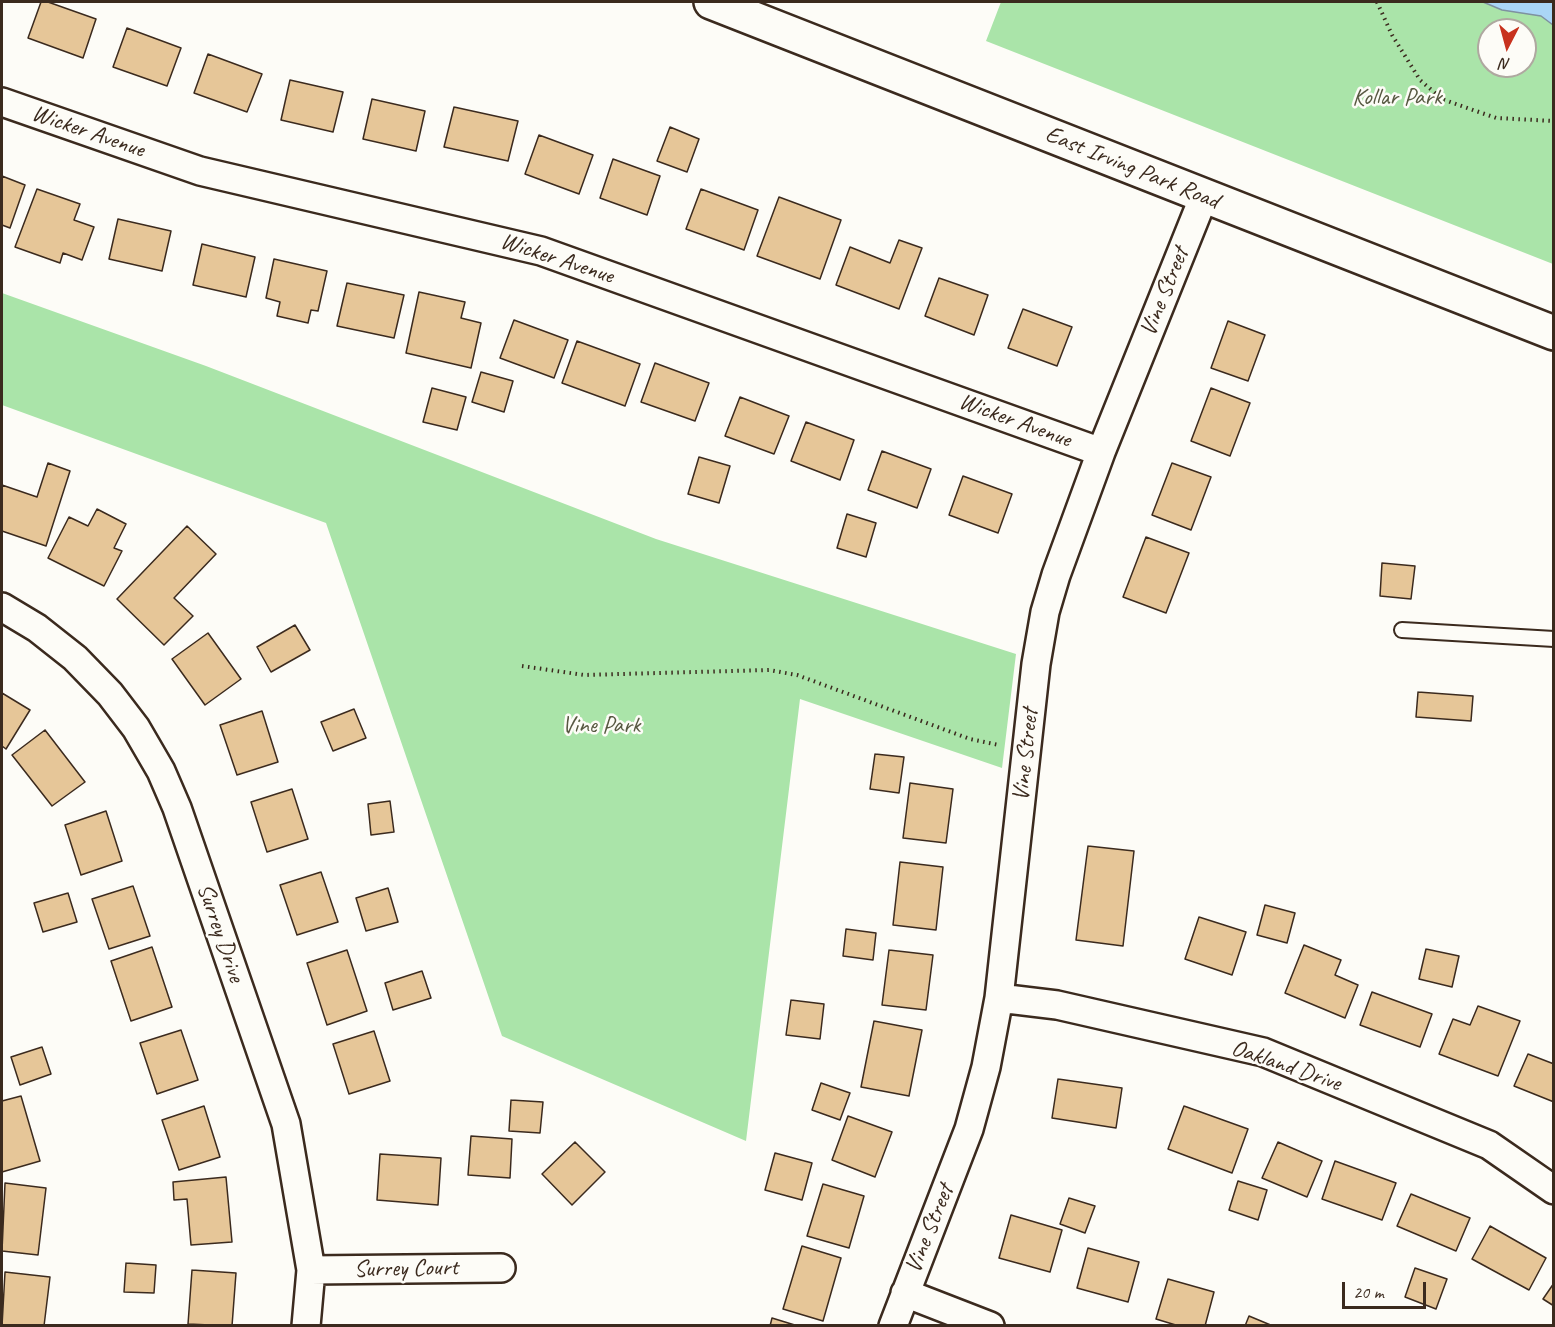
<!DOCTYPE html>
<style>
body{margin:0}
#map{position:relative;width:1555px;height:1327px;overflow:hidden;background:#fdfcf7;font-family:Caveat,sans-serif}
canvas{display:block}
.frame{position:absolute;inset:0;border:3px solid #3b2a1e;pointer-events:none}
.north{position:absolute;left:1477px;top:18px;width:60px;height:60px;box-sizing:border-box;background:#fdfcf7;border:2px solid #afa8a0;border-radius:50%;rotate:186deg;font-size:16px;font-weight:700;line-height:24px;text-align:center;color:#3b2a1e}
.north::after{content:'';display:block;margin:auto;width:21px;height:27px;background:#c8321e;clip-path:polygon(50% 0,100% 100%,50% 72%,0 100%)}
.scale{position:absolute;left:1342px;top:1282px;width:84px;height:27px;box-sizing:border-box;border:3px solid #3b2a1e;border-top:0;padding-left:8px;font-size:18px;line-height:21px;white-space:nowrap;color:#3b2a1e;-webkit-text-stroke:4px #fdfcf7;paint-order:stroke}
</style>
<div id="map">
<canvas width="1555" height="1327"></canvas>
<div class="frame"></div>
<div class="north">N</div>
<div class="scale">20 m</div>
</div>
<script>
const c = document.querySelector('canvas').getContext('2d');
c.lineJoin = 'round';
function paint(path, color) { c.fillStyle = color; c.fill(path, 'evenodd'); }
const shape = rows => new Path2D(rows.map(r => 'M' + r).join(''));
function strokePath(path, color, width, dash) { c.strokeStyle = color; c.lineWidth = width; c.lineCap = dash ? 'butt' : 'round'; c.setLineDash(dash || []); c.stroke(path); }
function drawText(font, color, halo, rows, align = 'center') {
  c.font = font + ' Caveat,sans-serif'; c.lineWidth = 5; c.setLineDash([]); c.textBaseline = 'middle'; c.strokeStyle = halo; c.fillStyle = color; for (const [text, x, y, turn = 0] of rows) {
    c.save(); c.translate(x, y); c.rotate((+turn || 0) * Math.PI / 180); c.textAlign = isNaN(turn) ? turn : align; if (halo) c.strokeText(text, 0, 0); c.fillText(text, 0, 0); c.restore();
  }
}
paint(shape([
 [1001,2,1553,2,1553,264,986,41],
 [1489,30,1525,30,1525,66,1489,66],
 [2,293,206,366,656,539,1016,654,1002,768,800,699,746,1141,502,1036,326,523,2,405]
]), '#aae4a9');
const water = shape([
 [1483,2,1553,2,1553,25,1541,16,1502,10,1483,2]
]);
paint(water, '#aad6f6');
strokePath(water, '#7e91a0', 1.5);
const building = shape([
 [41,2,48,2,96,19,83,58,28,38,41,2],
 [127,28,181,48,167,86,113,67,127,28],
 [208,54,262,74,247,112,194,93,208,54],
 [290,80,343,92,333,132,281,120,290,80],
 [372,99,425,111,416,151,363,139,372,99],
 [454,107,518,121,508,161,444,147,454,107],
 [670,127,699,139,687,172,657,161,670,127],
 [539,135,593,155,579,194,525,174,539,135],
 [613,159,660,176,647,215,600,198,613,159],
 [2,176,25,185,10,228,2,225,2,176],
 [37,189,80,204,74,220,94,227,82,260,63,253,60,263,15,247,37,189],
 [701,189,758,210,744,250,686,229,701,189],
 [779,197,841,220,820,279,757,256,779,197],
 [118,219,171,231,162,271,109,259,118,219],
 [899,240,922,248,899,309,836,285,850,247,890,263,899,240],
 [202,244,255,257,246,297,193,285,202,244],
 [274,259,327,271,318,311,311,310,308,323,277,316,280,302,266,298,274,259],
 [939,278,988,295,974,335,925,316,939,278],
 [347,283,404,295,394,338,337,326,347,283],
 [419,292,465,302,461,318,481,323,471,368,406,353,419,292],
 [1023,309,1072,327,1057,366,1008,348,1023,309],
 [514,320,568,340,554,378,500,358,514,320],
 [1228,321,1265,335,1248,381,1211,368,1228,321],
 [577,341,640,364,625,406,562,383,577,341],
 [655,363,709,383,695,421,641,402,655,363],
 [481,372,513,381,504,412,472,402,481,372],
 [432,388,466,397,457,430,423,422,432,388],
 [1211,388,1250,403,1230,456,1191,441,1211,388],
 [740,397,789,416,774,454,725,436,740,397],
 [806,422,854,440,840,480,791,461,806,422],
 [882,451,931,469,917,508,868,490,882,451],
 [699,457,730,466,719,503,688,494,699,457],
 [48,463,70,471,46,546,2,531,2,485,37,497,48,463],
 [1172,463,1211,477,1191,530,1152,515,1172,463],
 [963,476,1012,494,998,533,949,515,963,476],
 [97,509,126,524,114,548,122,551,104,586,48,558,69,517,88,526,97,509],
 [847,514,876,523,866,557,837,548,847,514],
 [187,526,216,554,174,598,193,616,164,645,117,599,187,526],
 [1146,537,1189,553,1166,613,1123,597,1146,537],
 [1382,563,1415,566,1411,599,1380,596,1382,563],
 [295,625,310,650,271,672,257,647,295,625],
 [208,633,241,679,205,705,172,659,208,633],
 [1418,692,1473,696,1471,721,1416,717,1418,692],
 [2,693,30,710,6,749,2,746,2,693],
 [354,709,366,738,333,751,321,722,354,709],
 [262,711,278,762,237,775,220,725,262,711],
 [45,730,85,782,52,806,12,755,45,730],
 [875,754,904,757,899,793,870,789,875,754],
 [910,783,953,789,946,843,903,838,910,783],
 [292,789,308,839,267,852,251,802,292,789],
 [390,801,394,832,371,835,368,804,390,801],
 [106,811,122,861,81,875,65,825,106,811],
 [1088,846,1134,851,1123,946,1076,940,1088,846],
 [900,862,943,867,936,930,893,925,900,862],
 [321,872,338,922,297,935,280,885,321,872],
 [133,886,150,936,109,949,92,899,133,886],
 [388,888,398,922,366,931,356,898,388,888],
 [68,893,77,922,43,932,34,903,68,893],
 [1265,905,1295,913,1287,943,1257,935,1265,905],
 [1199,917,1246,932,1232,975,1185,959,1199,917],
 [846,929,876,933,873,960,843,956,846,929],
 [1304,945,1341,960,1335,975,1358,985,1345,1018,1285,993,1304,945],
 [152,947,172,1007,131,1021,111,961,152,947],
 [1426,949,1459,956,1452,987,1419,979,1426,949],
 [347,950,367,1011,327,1025,307,963,347,950],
 [889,950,933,955,926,1010,882,1005,889,950],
 [422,971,431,998,393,1010,385,983,422,971],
 [1372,992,1432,1014,1420,1047,1360,1025,1372,992],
 [791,1000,824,1004,820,1039,786,1035,791,1000],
 [1478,1006,1520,1021,1498,1076,1439,1054,1453,1019,1470,1025,1478,1006],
 [874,1021,922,1030,909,1096,861,1087,874,1021],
 [181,1030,198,1080,157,1094,140,1043,181,1030],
 [374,1031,390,1081,349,1094,333,1044,374,1031],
 [42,1047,51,1074,20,1085,11,1057,42,1047],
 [1528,1054,1554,1064,1554,1102,1514,1086,1528,1054],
 [1058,1079,1122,1088,1116,1128,1052,1118,1058,1079],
 [821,1083,850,1093,840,1120,812,1110,821,1083],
 [21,1096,40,1161,2,1172,2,1101,21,1096],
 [511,1100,543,1102,540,1133,509,1131,511,1100],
 [204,1106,220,1157,179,1170,162,1120,204,1106],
 [1184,1106,1248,1129,1232,1173,1168,1149,1184,1106],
 [848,1116,892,1132,875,1177,832,1160,848,1116],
 [471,1136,512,1139,510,1178,468,1175,471,1136],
 [575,1142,605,1172,572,1205,542,1174,575,1142],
 [1278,1142,1322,1161,1307,1197,1262,1178,1278,1142],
 [775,1153,812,1163,802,1200,765,1190,775,1153],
 [380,1154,441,1158,438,1205,377,1200,380,1154],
 [1335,1161,1396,1183,1382,1220,1322,1199,1335,1161],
 [226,1177,232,1242,191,1245,187,1199,174,1200,173,1182,226,1177],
 [1238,1181,1267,1190,1258,1220,1229,1210,1238,1181],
 [5,1183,46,1188,38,1255,2,1251,5,1183],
 [823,1184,864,1196,849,1248,807,1236,823,1184],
 [1411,1194,1470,1218,1456,1251,1397,1226,1411,1194],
 [1069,1198,1095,1206,1085,1233,1060,1224,1069,1198],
 [1011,1215,1062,1230,1050,1272,999,1258,1011,1215],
 [1490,1226,1546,1258,1529,1290,1472,1259,1490,1226],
 [802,1246,841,1258,823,1321,783,1309,802,1246],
 [1088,1248,1139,1262,1128,1302,1077,1288,1088,1248],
 [126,1263,156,1265,154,1293,124,1292,126,1263],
 [1415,1268,1447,1279,1436,1309,1405,1297,1415,1268],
 [192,1270,236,1273,232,1326,188,1324,192,1270],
 [5,1272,50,1277,44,1326,2,1326,5,1272],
 [1168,1279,1214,1292,1205,1326,1179,1326,1156,1319,1168,1279],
 [1554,1283,1554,1306,1543,1299,1554,1283],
 [1249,1316,1273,1326,1245,1326,1249,1316],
 [772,1318,798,1326,770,1326,772,1318]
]);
paint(building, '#e6c698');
strokePath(building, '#3b2a1e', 1.5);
const service = shape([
 [1402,630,1554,639]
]);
const minor = shape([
 [2,102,200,171,541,251,1101,452],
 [2,607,37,628,75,658,110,694,136,728,161,771,177,808,286,1124,311,1270,306,1326],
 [999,998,1057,1005,1263,1052,1489,1145,1554,1190],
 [311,1270,501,1268],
 [905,1293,990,1326],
 [893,1326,969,1129,986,1067,999,998,1036,664,1045,612,1056,575,1101,452,1204,196]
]);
const secondary = shape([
 [711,2,1554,333]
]);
strokePath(service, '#3b2a1e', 18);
strokePath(minor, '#3b2a1e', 32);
strokePath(secondary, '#3b2a1e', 38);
strokePath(shape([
 [1377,2,1392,35,1420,80,1442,99,1496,118,1554,121],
 [522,666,584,675,769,670,797,675,970,739,999,745]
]), '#3b2a1e', 4, [1.5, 4.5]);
strokePath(service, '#fdfcf7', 14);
strokePath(minor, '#fdfcf7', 27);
strokePath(secondary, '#fdfcf7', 33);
drawText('24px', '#575841', '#fdfcf7', [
 ["Kollar Park",1397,98],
 ["Vine Park",601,726]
]);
drawText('24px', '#3b2a1e', '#fdfcf7', [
 ["Wicker Avenue",88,132,19],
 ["East Irving Park Road",1132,168,22],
 ["Wicker Avenue",557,259,18],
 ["Vine Street",1165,292,-68],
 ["Wicker Avenue",1015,421,20],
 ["Vine Street",1026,755,-84],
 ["Surrey Drive",220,933,71],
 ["Oakland Drive",1286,1066,19],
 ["Vine Street",930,1229,-68],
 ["Surrey Court",406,1269,-1]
]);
</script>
